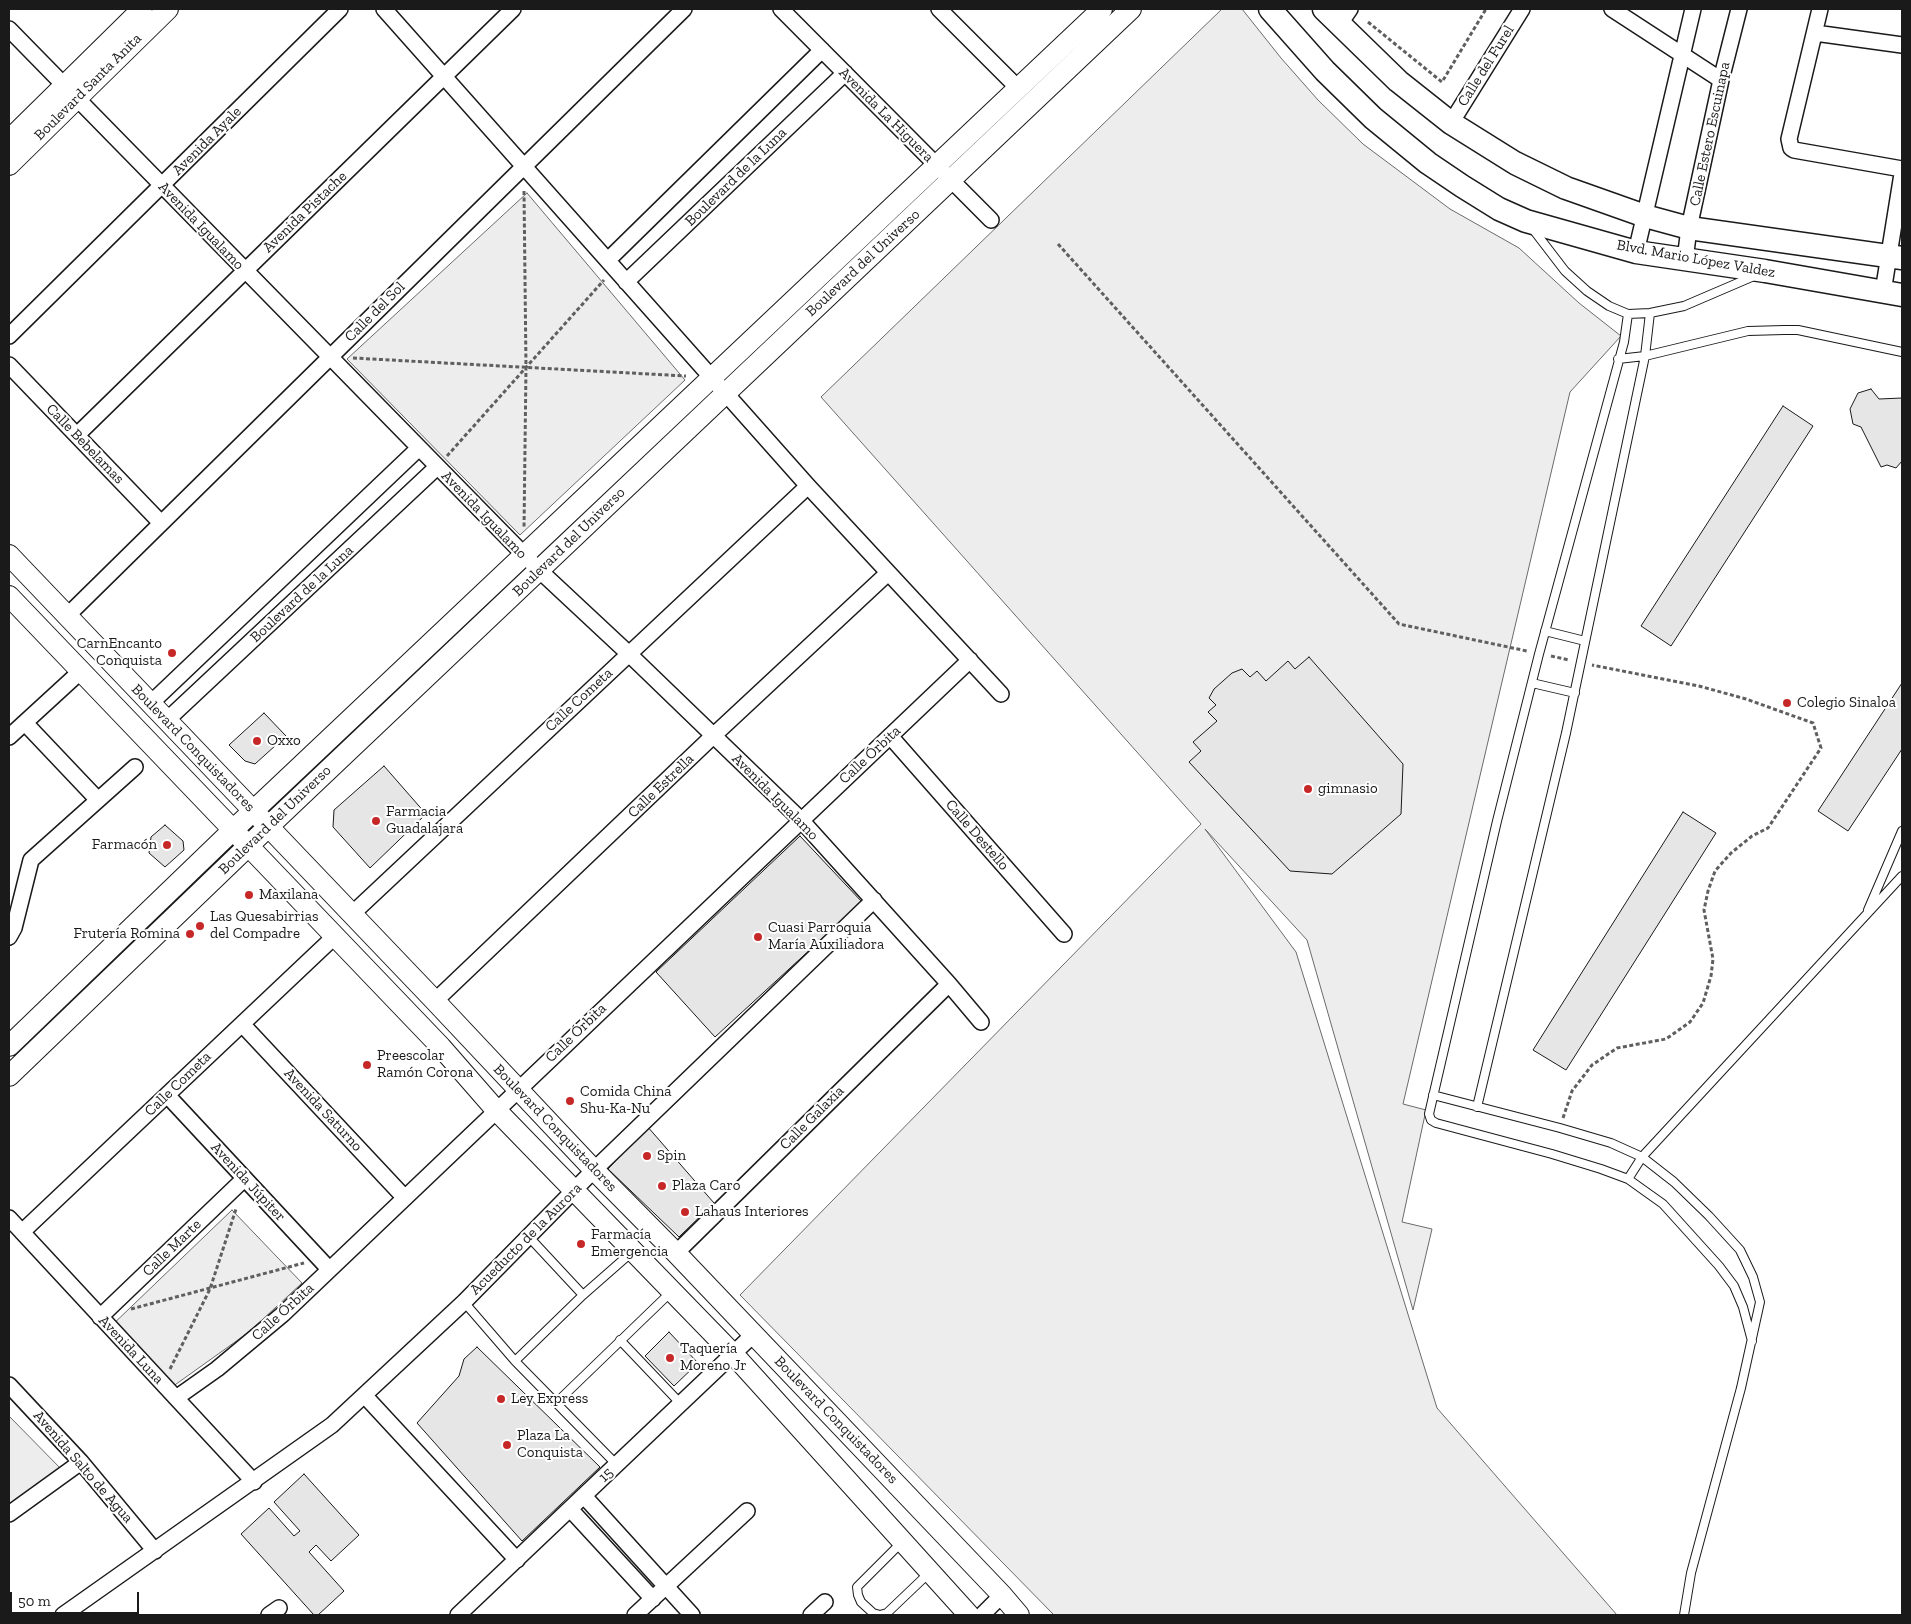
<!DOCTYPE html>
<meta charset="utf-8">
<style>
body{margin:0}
#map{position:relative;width:1911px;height:1624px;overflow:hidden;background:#fff;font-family:"Zilla Slab",serif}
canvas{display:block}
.frame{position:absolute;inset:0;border:10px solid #1a1a1a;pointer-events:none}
.scale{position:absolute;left:10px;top:1592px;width:129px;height:22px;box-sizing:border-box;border:2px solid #1a1a1a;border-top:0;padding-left:6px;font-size:15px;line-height:18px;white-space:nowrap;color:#1a1a1a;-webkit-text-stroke:4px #fff;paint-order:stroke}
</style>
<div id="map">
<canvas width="1911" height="1624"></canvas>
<div class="frame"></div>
<div class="scale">50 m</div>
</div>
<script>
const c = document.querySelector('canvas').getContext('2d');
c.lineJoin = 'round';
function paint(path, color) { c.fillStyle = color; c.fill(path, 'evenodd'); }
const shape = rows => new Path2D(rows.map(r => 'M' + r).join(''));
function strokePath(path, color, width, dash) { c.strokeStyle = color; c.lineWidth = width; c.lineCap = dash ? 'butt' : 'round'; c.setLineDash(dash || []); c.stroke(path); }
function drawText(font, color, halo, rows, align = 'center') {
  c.font = font + ' "Zilla Slab",serif'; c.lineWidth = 4; c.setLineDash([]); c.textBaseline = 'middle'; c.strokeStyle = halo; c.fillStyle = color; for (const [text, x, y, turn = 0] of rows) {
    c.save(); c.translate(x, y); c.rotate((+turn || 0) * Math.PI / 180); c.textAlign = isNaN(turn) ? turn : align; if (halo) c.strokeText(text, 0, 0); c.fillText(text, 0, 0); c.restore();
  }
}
const green = shape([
 [1222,9,1242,9,1281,58,1318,100,1363,144,1450,209,1519,248,1579,303,1621,336,1570,392,1403,1104,1426,1110,1402,1222,1432,1229,1413,1310,1307,940,1205,829,1296,952,1437,1408,1617,1615,1054,1615,740,1295,1201,824,821,397,1222,9],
 [527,193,685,380,520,535,347,359,527,193],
 [232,1210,302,1283,249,1332,165,1392,107,1330,232,1210],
 [9,1416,65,1473,9,1510,9,1416]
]);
paint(green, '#ededed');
strokePath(green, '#6a6a6a', 1);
const building = shape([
 [1871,389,1879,399,1902,398,1902,461,1896,468,1887,465,1881,467,1861,427,1853,424,1850,409,1858,393,1871,389],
 [1783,406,1813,426,1671,646,1641,626,1783,406],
 [1309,657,1403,764,1401,814,1332,874,1290,871,1189,762,1201,751,1193,742,1217,721,1208,712,1216,705,1209,698,1214,689,1232,673,1242,669,1250,677,1257,671,1266,681,1288,661,1295,669,1309,657],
 [1902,683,1902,749,1848,831,1818,811,1902,683],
 [264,713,286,736,255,764,245,761,229,745,264,713],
 [384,766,426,814,370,868,333,827,334,810,384,766],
 [1683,812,1716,833,1566,1070,1533,1050,1683,812],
 [165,825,183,841,184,850,165,867,149,853,151,837,165,825],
 [800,836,862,902,715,1037,656,972,800,836],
 [647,1126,714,1203,679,1237,608,1169,647,1126],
 [669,1332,698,1363,674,1386,645,1356,669,1332],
 [477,1347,600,1467,522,1541,417,1423,459,1376,464,1359,477,1347],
 [304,1474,359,1535,331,1561,316,1545,309,1552,344,1591,318,1615,314,1615,241,1534,269,1508,294,1536,300,1531,274,1502,304,1474]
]);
paint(building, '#e6e6e6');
strokePath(building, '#1a1a1a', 1);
const service = shape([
 [1532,228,1565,271,1587,291,1609,306,1628,314,1650,313,1684,306,1754,276],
 [1628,314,1624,342,1539,654,1497,821,1429,1114,1431,1120,1436,1123,1552,1154,1601,1169,1628,1179,1663,1204,1719,1266,1734,1286,1743,1307,1752,1341],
 [1618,359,1645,356,1748,331,1784,330,1798,330,1902,352],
 [1545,631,1585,641],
 [1532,683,1575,693],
 [1868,910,1902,831],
 [1433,1095,1560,1128,1611,1143,1642,1157,1674,1182,1709,1216,1740,1250,1753,1277,1760,1302,1741,1388,1691,1573,1684,1615],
 [1477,1107,1566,733,1645,356,1650,313],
 [1628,1179,1642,1157,1902,876],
 [529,1237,583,1295],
 [464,1302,515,1361,617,1465],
 [620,1340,680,1403],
 [515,1361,583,1295,632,1252],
 [556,1403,671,1292],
 [901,1543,857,1587,858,1595,861,1602,873,1613,880,1615,887,1613,930,1572]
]);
const minor = shape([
 [384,9,808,486,1001,694],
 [781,9,991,220],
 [939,9,1018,88],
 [1612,9,1721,80],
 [1820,9,1789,139,1791,148,1794,150,1902,169],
 [1339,25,1350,9],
 [9,29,539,570,629,654,801,820,949,984,981,1022],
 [1815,33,1902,45],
 [1451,123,1522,9],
 [1636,252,1693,9],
 [608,260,822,50],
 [1685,260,1689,228,1721,80,1739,9],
 [626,282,845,73],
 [1883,292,1902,174],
 [9,336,340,9],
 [9,365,161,523],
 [77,435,513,9],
 [67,616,684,9],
 [151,703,419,448],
 [167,720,437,467],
 [25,723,98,800],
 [890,736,1064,934],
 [9,737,81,671],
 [351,915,808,486],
 [9,937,14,928,31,860,135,767],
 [435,1001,713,736,888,573],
 [242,1024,404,1197],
 [167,1095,329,1269],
 [9,1218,254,1482],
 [22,1232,334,937],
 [676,1253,949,984],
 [100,1317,244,1179],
 [9,1385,81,1462,155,1551],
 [365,1396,517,1560],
 [176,1398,217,1369,283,1314,970,660],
 [584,1496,692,1615],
 [570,1509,653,1599],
 [9,1514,81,1462],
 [63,1615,332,1425,464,1302,594,1170,874,900],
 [269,1615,279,1608],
 [458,1615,754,1334],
 [635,1615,747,1511],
 [811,1615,825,1602],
 [982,1615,1002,1595]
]);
const tertiary = shape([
 [9,140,142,9],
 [9,165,168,9],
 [9,555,435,1001,594,1170,676,1253,1002,1595,1019,1615],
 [9,596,441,1047,496,1110,734,1355,969,1615],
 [9,1046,233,830,1102,9],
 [9,1076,268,827,1131,9]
]);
const secondary = shape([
 [1270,9,1325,71,1373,118,1428,163,1462,186,1499,209,1526,221,1636,252,1765,271,1902,295],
 [1324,9,1398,81,1451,123,1515,163,1566,188,1645,216,1689,228,1902,258]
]);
strokePath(service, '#1a1a1a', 10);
strokePath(minor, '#1a1a1a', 18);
strokePath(tertiary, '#1a1a1a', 22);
strokePath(secondary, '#1a1a1a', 25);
strokePath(shape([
 [1368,22,1442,82,1486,9],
 [524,191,526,367,524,529],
 [1058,244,1399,624,1527,651],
 [353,358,686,376],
 [447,456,604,280],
 [1551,656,1569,660],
 [1563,1118,1572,1091,1592,1065,1617,1048,1666,1039,1690,1022,1703,1003,1711,976,1713,959,1704,910,1708,891,1715,871,1731,853,1752,836,1768,828,1821,748,1813,723,1746,699,1699,686,1592,665],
 [131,1309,304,1263],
 [170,1369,210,1289,236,1209]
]), '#5f5f5f', 3, [4, 2.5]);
strokePath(service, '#fff', 8);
strokePath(minor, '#fff', 15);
strokePath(tertiary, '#fff', 20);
strokePath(secondary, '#fff', 22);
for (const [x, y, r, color] of [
 [172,653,5,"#c62828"],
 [1787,703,5,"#c62828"],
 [257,741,5,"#c62828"],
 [1308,789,5,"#c62828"],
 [376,821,5,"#c62828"],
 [167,845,5,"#c62828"],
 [249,895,5,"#c62828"],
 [200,926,5,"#c62828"],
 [190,934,5,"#c62828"],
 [758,937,5,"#c62828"],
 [367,1065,5,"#c62828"],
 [570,1101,5,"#c62828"],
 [647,1156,5,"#c62828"],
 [662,1186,5,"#c62828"],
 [685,1212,5,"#c62828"],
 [581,1244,5,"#c62828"],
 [670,1358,5,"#c62828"],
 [501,1399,5,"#c62828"],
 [507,1445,5,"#c62828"]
]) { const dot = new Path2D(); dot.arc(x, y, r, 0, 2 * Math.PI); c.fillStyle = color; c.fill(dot); strokePath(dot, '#fff', 2); }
drawText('15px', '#1a1a1a', '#fff', [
 ["Calle del Furel",1486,66,-58],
 ["Boulevard Santa Anita",88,87,-45],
 ["Avenida La Higuera",886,115,45],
 ["Calle Estero Escuinapa",1710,134,-78],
 ["Avenida Ayale",207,141,-45],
 ["Boulevard de la Luna",736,177,-44],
 ["Avenida Pistache",305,212,-44],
 ["Avenida Igualamo",201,226,46],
 ["Blvd. Mario López Valdez",1696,259,10],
 ["Boulevard del Universo",863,263,-43],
 ["Calle del Sol",375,312,-45],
 ["Calle Bebelamas",85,444,46],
 ["Avenida Igualamo",484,515,46],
 ["Boulevard del Universo",569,542,-44],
 ["Boulevard de la Luna",302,594,-43],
 ["Calle Cometa",579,700,-43],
 ["Boulevard Conquistadores",193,748,46],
 ["Calle Órbita",870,755,-43],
 ["Calle Estrella",661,786,-44],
 ["Avenida Igualamo",775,797,45],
 ["Boulevard del Universo",275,820,-44],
 ["Calle Destello",977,835,49],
 ["Calle Órbita",576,1033,-44],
 ["Calle Cometa",178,1084,-44],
 ["Avenida Saturno",323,1110,47],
 ["Calle Galaxia",812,1118,-45],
 ["Boulevard Conquistadores",555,1128,46],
 ["Avenida Júpiter",248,1182,47],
 ["Acueducto de la Aurora",526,1239,-45],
 ["Calle Marte",172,1248,-44],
 ["Calle Órbita",283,1312,-42],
 ["Avenida Luna",131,1350,47],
 ["Boulevard Conquistadores",836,1420,46],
 ["Avenida Salto de Agua",83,1467,49],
 ["15",606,1475,-44]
]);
drawText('15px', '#1a1a1a', '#fff', [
 ["CarnEncanto",162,644,"right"],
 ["Conquista",162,661,"right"],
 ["Colegio Sinaloa",1797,703],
 ["Oxxo",267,741],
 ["gimnasio",1318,789],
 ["Farmacia",386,812],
 ["Guadalajara",386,829],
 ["Farmacón",157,845,"right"],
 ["Maxilana",259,895],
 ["Las Quesabirrias",210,917],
 ["del Compadre",210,934],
 ["Cuasi Parroquia",768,928],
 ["María Auxiliadora",768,945],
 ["Frutería Romina",180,934,"right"],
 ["Preescolar",377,1056],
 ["Ramón Corona",377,1073],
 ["Comida China",580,1092],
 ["Shu-Ka-Nu",580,1109],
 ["Spin",657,1156],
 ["Plaza Caro",672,1186],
 ["Lahaus Interiores",695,1212],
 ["Farmacía",591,1235],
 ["Emergencia",591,1252],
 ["Taquería",680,1349],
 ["Moreno Jr",680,1366],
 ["Ley Express",511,1399],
 ["Plaza La",517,1436],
 ["Conquista",517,1453]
], 'left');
</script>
